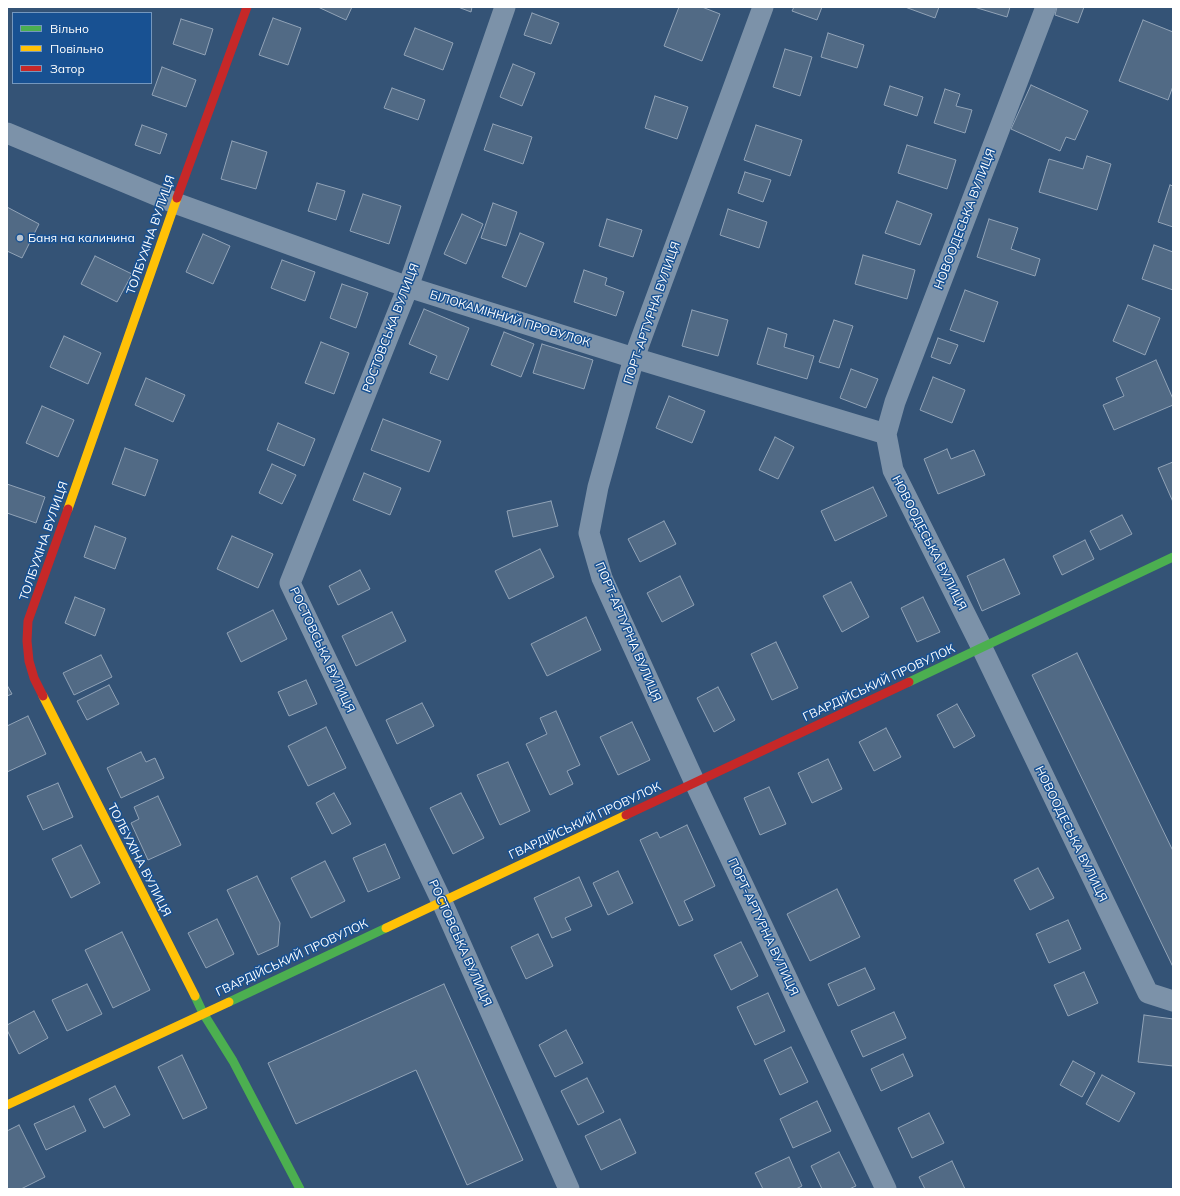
<!DOCTYPE html>
<meta charset="utf-8">
<style>
body{margin:0}
#map{position:relative;width:1180px;height:1196px;overflow:hidden;background:#345376;font-family:Mulish,sans-serif}
canvas{display:block}
.frame{position:absolute;inset:0;border:8px solid #fff;pointer-events:none}
.legend{position:absolute;left:12px;top:12px;width:140px;height:72px;box-sizing:border-box;background:#185192;border:1px solid #7497be;margin:0;padding:5px 7px;list-style:none;font-size:12px;color:#fff}
.legend li{display:flex;align-items:center;gap:8px;height:20px}
.legend b{width:20px;border:1px solid #7497be}
</style>
<div id="map">
<canvas width="1180" height="1196"></canvas>
<div class="frame"></div>
<ul class="legend">
<li><b style="height:5px;background:#4caf50"></b>Вільно</li>
<li><b style="height:5px;background:#ffc107"></b>Повільно</li>
<li><b style="height:5px;background:#c62828"></b>Затор</li>
</ul>
</div>
<script>
const c = document.querySelector('canvas').getContext('2d');
c.lineJoin = 'round';
function paint(path, color) { c.fillStyle = color; c.fill(path, 'evenodd'); }
const shape = rows => new Path2D(rows.map(r => 'M' + r).join(''));
function strokePath(path, color, width, dash) { c.strokeStyle = color; c.lineWidth = width; c.lineCap = dash ? 'butt' : 'round'; c.setLineDash(dash || []); c.stroke(path); }
function drawText(font, color, halo, rows, align = 'center') {
  c.font = font + ' Mulish,sans-serif'; c.lineWidth = 3; c.setLineDash([]); c.textBaseline = 'middle'; c.strokeStyle = halo; c.fillStyle = color; for (const [text, x, y, turn = 0] of rows) {
    c.save(); c.translate(x, y); c.rotate((+turn || 0) * Math.PI / 180); c.textAlign = isNaN(turn) ? turn : align; if (halo) c.strokeText(text, 0, 0); c.fillText(text, 0, 0); c.restore();
  }
}
const building = shape([
 [318,7,352,7,346,20,318,7],
 [458,7,472,7,471,12,458,7],
 [679,7,702,7,720,14,702,61,664,46,679,7],
 [794,7,822,7,817,20,792,11,794,7],
 [905,7,939,7,935,18,905,7],
 [974,7,1010,7,1007,17,974,7],
 [1057,7,1084,7,1078,23,1055,15,1057,7],
 [532,13,559,23,551,44,524,35,532,13],
 [273,18,301,28,288,65,259,55,273,18],
 [181,19,213,29,205,55,173,44,181,19],
 [1143,20,1173,32,1173,86,1168,100,1119,81,1143,20],
 [415,28,453,43,443,70,404,55,415,28],
 [828,33,864,45,857,68,821,57,828,33],
 [785,49,812,57,800,96,773,87,785,49],
 [513,64,535,73,522,106,500,97,513,64],
 [162,67,196,80,186,107,152,95,162,67],
 [1031,85,1088,111,1075,140,1066,137,1060,151,1011,129,1031,85],
 [890,86,923,97,917,116,884,105,890,86],
 [392,88,425,100,418,120,384,108,392,88],
 [945,89,960,94,956,106,972,110,965,133,934,123,945,89],
 [655,96,688,107,677,139,645,128,655,96],
 [493,124,532,137,523,164,484,150,493,124],
 [142,125,167,134,160,154,135,145,142,125],
 [756,125,802,140,790,176,744,160,756,125],
 [232,141,267,152,256,189,221,179,232,141],
 [907,145,956,160,947,189,898,173,907,145],
 [1087,156,1111,164,1097,210,1039,192,1049,159,1083,169,1087,156],
 [745,172,771,180,763,202,738,193,745,172],
 [317,183,345,191,336,220,308,211,317,183],
 [1170,185,1173,186,1173,227,1158,222,1170,185],
 [363,194,401,206,389,244,350,231,363,194],
 [897,201,932,214,920,245,885,233,897,201],
 [493,203,517,212,506,246,481,238,493,203],
 [7,207,39,224,22,258,7,251,7,207],
 [728,209,767,222,759,248,720,235,728,209],
 [462,214,483,224,466,264,444,254,462,214],
 [607,219,642,230,633,257,599,246,607,219],
 [989,219,1018,228,1011,249,1040,259,1035,276,977,257,989,219],
 [520,233,544,243,526,287,502,277,520,233],
 [203,234,230,246,213,284,186,272,203,234],
 [1154,245,1173,252,1173,290,1142,279,1154,245],
 [863,255,915,270,907,299,855,284,863,255],
 [95,256,132,274,117,302,81,284,95,256],
 [282,260,315,272,305,301,271,288,282,260],
 [584,270,607,278,605,285,624,292,616,316,574,302,584,270],
 [342,284,368,293,356,328,330,318,342,284],
 [965,290,998,302,984,342,950,330,965,290],
 [1128,305,1160,318,1145,355,1113,341,1128,305],
 [424,309,469,328,448,380,430,373,437,356,409,344,424,309],
 [692,310,728,320,718,356,682,346,692,310],
 [834,320,853,326,839,368,819,362,834,320],
 [768,328,787,334,784,347,814,356,807,379,757,364,768,328],
 [504,332,534,344,521,377,491,365,504,332],
 [64,336,101,353,88,384,50,367,64,336],
 [938,338,958,345,950,364,931,357,938,338],
 [321,342,349,353,334,394,305,383,321,342],
 [542,344,593,360,584,389,533,373,542,344],
 [1156,360,1173,399,1173,405,1114,430,1103,405,1124,396,1116,378,1156,360],
 [851,369,878,379,866,408,840,398,851,369],
 [933,377,965,390,952,423,920,410,933,377],
 [146,378,185,395,173,422,135,405,146,378],
 [669,396,705,411,692,443,656,428,669,396],
 [42,406,74,420,58,457,26,443,42,406],
 [383,419,441,441,429,472,371,450,383,419],
 [278,423,315,439,304,466,267,450,278,423],
 [775,437,794,447,778,479,759,470,775,437],
 [125,448,158,460,145,496,112,484,125,448],
 [947,449,951,459,974,450,985,475,938,494,924,459,947,449],
 [1173,462,1173,502,1158,468,1173,462],
 [272,464,296,475,282,504,259,493,272,464],
 [364,473,401,488,390,515,353,500,364,473],
 [7,484,45,497,36,523,7,513,7,484],
 [873,487,887,516,835,541,821,511,873,487],
 [551,501,558,526,513,537,507,511,551,501],
 [1122,515,1132,534,1100,550,1090,531,1122,515],
 [664,521,676,544,640,562,628,539,664,521],
 [95,526,126,538,115,569,84,557,95,526],
 [232,536,273,554,258,588,217,569,232,536],
 [1085,540,1094,559,1062,575,1053,556,1085,540],
 [540,549,554,577,509,599,495,571,540,549],
 [1004,559,1020,594,982,611,967,576,1004,559],
 [360,570,370,589,338,605,329,586,360,570],
 [680,576,694,605,662,622,647,593,680,576],
 [851,582,869,617,842,632,823,596,851,582],
 [75,597,105,609,95,636,65,623,75,597],
 [923,597,940,632,917,642,901,608,923,597],
 [273,610,287,639,241,662,227,633,273,610],
 [392,612,406,641,356,666,342,636,392,612],
 [586,617,601,650,547,676,531,644,586,617],
 [776,642,798,688,772,700,751,654,776,642],
 [1077,653,1173,851,1173,967,1032,675,1077,653],
 [101,655,112,677,74,695,63,673,101,655],
 [306,680,317,704,289,716,278,692,306,680],
 [7,685,12,694,7,696,7,685],
 [109,685,119,704,87,720,77,701,109,685],
 [718,687,735,720,714,732,697,698,718,687],
 [422,703,434,726,397,744,386,720,422,703],
 [957,704,975,736,954,748,937,715,957,704],
 [556,711,580,765,567,771,573,784,550,795,526,744,547,734,540,718,556,711],
 [28,716,46,754,7,772,7,726,28,716],
 [632,722,650,760,618,775,600,737,632,722],
 [326,727,346,768,308,786,288,746,326,727],
 [886,728,901,757,874,771,859,742,886,728],
 [141,752,146,762,155,758,164,778,121,798,107,768,141,752],
 [828,759,842,789,812,803,798,773,828,759],
 [508,762,530,811,500,825,477,775,508,762],
 [58,783,73,817,43,830,27,796,58,783],
 [769,787,786,824,760,835,744,798,769,787],
 [334,793,351,824,332,834,316,803,334,793],
 [461,793,484,838,453,854,430,808,461,793],
 [158,796,181,845,148,860,131,823,139,819,134,807,158,796],
 [687,825,715,886,684,901,693,920,679,926,640,840,657,832,660,838,687,825],
 [385,844,400,878,368,892,353,858,385,844],
 [81,845,100,883,71,898,52,859,81,845],
 [325,861,345,901,311,918,291,878,325,861],
 [1038,868,1054,898,1030,910,1014,880,1038,868],
 [618,871,633,903,608,915,593,883,618,871],
 [257,876,280,923,278,946,258,955,227,890,257,876],
 [579,877,592,906,565,918,571,930,552,938,534,898,579,877],
 [837,889,860,937,810,961,787,914,837,889],
 [217,919,234,954,206,968,188,933,217,919],
 [1068,920,1081,949,1049,963,1036,934,1068,920],
 [122,932,150,990,113,1008,85,950,122,932],
 [538,934,553,966,526,979,511,947,538,934],
 [741,942,758,976,731,990,714,955,741,942],
 [865,968,875,989,838,1006,828,984,865,968],
 [1084,972,1098,1003,1068,1016,1054,985,1084,972],
 [87,984,102,1014,67,1031,52,1000,87,984],
 [444,984,523,1160,467,1185,416,1070,296,1124,268,1063,444,984],
 [768,993,785,1031,755,1045,737,1007,768,993],
 [34,1011,48,1038,19,1054,7,1030,7,1025,34,1011],
 [894,1012,906,1038,863,1057,851,1031,894,1012],
 [1144,1015,1173,1019,1173,1066,1138,1062,1144,1015],
 [566,1030,583,1063,555,1077,539,1045,566,1030],
 [791,1047,808,1082,780,1095,764,1060,791,1047],
 [903,1054,913,1076,881,1091,871,1069,903,1054],
 [182,1055,207,1108,183,1119,158,1067,182,1055],
 [1073,1061,1095,1073,1082,1097,1060,1085,1073,1061],
 [1102,1075,1135,1093,1119,1122,1086,1104,1102,1075],
 [587,1078,604,1112,578,1125,561,1091,587,1078],
 [115,1086,130,1115,104,1128,89,1099,115,1086],
 [817,1101,831,1131,793,1148,780,1119,817,1101],
 [74,1106,86,1131,46,1150,34,1124,74,1106],
 [929,1113,944,1143,912,1158,898,1128,929,1113],
 [620,1119,636,1153,601,1170,585,1136,620,1119],
 [19,1125,45,1177,21,1189,7,1189,7,1131,19,1125],
 [839,1152,856,1186,849,1189,822,1189,811,1166,839,1152],
 [789,1157,802,1186,796,1189,763,1189,755,1173,789,1157],
 [952,1161,965,1189,925,1189,919,1177,952,1161]
]);
paint(building, '#516a85');
strokePath(building, '#91a3b7', 1);
strokePath(shape([
 [505,7,408,287,290,583,442,902,569,1189],
 [763,7,634,358,598,487,589,533,602,578,695,783,886,1189],
 [1046,7,895,402,886,434,893,470,982,648,1148,993,1173,1001],
 [7,133,175,203,408,287,634,358,886,434]
]), '#7c92a9', 21);
strokePath(shape([
 [909,682,1173,557],
 [195,996,203,1013,233,1061,300,1189],
 [229,1002,386,928]
]), '#4caf50', 9);
strokePath(shape([
 [68,509,177,198],
 [43,696,195,996],
 [386,928,626,815],
 [7,1105,229,1002]
]), '#ffc107', 9);
strokePath(shape([
 [177,198,247,7],
 [43,696,34,678,29,661,27,641,28,621,68,509],
 [626,815,909,682]
]), '#c62828', 9);
for (const [x, y, r, color] of [
 [20,238,4,"#b8c3cf"]
]) { const dot = new Path2D(); dot.arc(x, y, r, 0, 2 * Math.PI); c.fillStyle = color; c.fill(dot); strokePath(dot, '#185192', 1.5); }
drawText('12px', '#fff', '#185192', [
 ["НОВООДЕСЬКА ВУЛИЦЯ",965,219,-69],
 ["ТОЛБУХІНА ВУЛИЦЯ",151,235,-71],
 ["ПОРТ-АРТУРНА ВУЛИЦЯ",652,313,-71],
 ["БІЛОКАМІННИЙ ПРОВУЛОК",510,319,17],
 ["РОСТОВСЬКА ВУЛИЦЯ",391,328,-69],
 ["ТОЛБУХІНА ВУЛИЦЯ",44,541,-71],
 ["НОВООДЕСЬКА ВУЛИЦЯ",929,543,63],
 ["ПОРТ-АРТУРНА ВУЛИЦЯ",628,632,67],
 ["РОСТОВСЬКА ВУЛИЦЯ",322,650,65],
 ["ГВАРДІЙСЬКИЙ ПРОВУЛОК",879,683,-25],
 ["ГВАРДІЙСЬКИЙ ПРОВУЛОК",585,821,-25],
 ["НОВООДЕСЬКА ВУЛИЦЯ",1071,834,64],
 ["ТОЛБУХІНА ВУЛИЦЯ",139,860,63],
 ["ПОРТ-АРТУРНА ВУЛИЦЯ",763,927,65],
 ["РОСТОВСЬКА ВУЛИЦЯ",460,943,66],
 ["ГВАРДІЙСЬКИЙ ПРОВУЛОК",292,958,-25]
]);
drawText('12px', '#fff', '#185192', [
 ["Баня на калинина",28,238]
], 'left');
</script>
